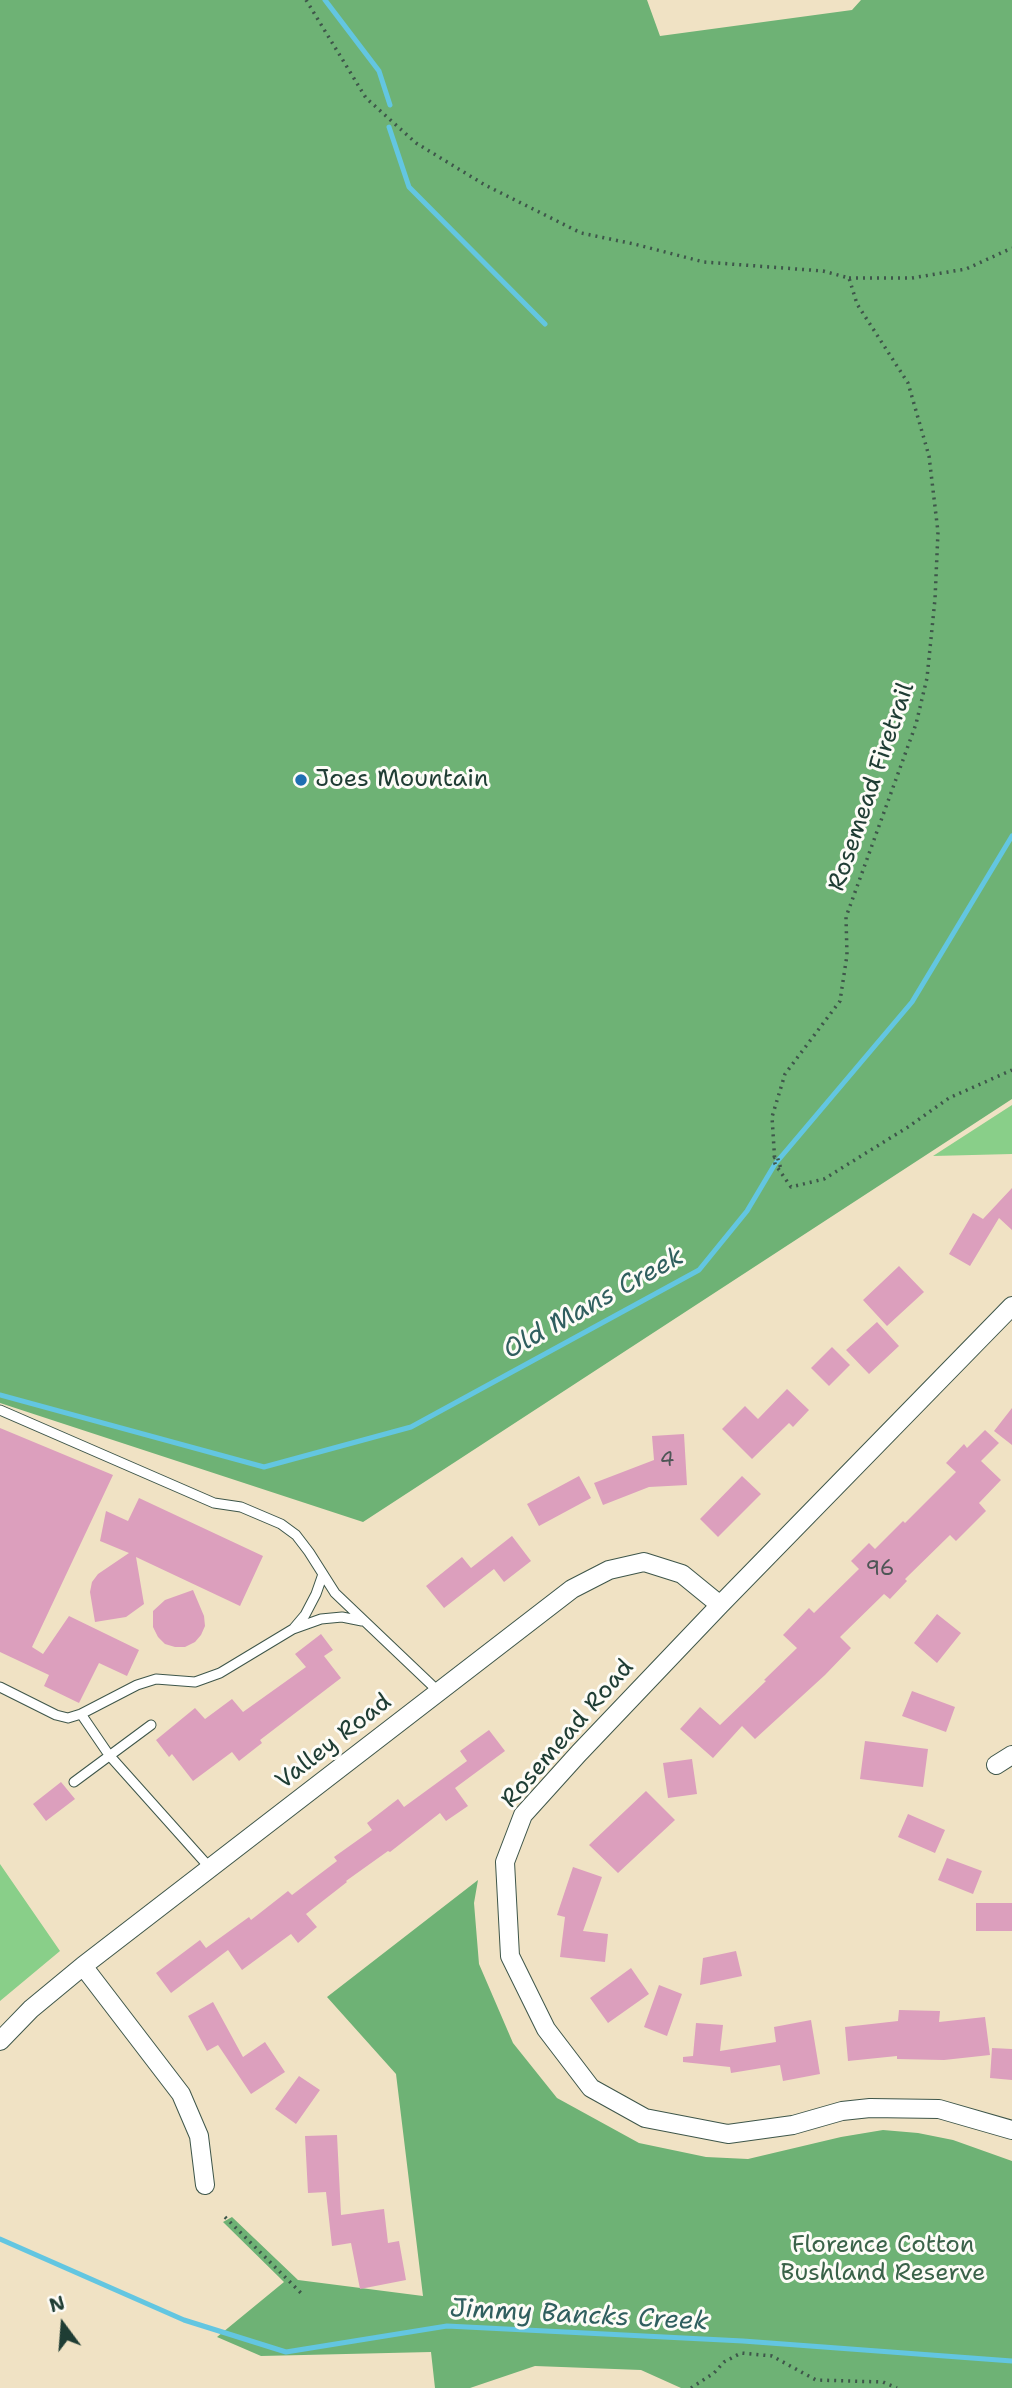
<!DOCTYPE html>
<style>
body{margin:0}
#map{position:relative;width:1012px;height:2388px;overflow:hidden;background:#f0e2c4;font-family:"Shantell Sans",sans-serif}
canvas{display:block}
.north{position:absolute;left:28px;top:2290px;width:70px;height:70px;-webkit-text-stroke:5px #fdfcf7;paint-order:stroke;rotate:344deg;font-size:19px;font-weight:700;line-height:28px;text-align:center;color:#1f3d34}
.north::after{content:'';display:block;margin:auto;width:24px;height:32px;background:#1f3d34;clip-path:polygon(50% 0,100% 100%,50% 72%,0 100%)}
</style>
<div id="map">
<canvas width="1012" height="2388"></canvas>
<div class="north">N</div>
</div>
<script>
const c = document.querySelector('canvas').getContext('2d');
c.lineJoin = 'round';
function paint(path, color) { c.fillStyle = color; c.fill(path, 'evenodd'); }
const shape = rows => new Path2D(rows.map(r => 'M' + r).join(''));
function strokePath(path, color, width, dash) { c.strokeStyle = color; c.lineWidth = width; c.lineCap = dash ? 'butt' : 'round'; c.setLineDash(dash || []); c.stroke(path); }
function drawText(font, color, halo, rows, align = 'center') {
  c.font = font + ' "Shantell Sans",sans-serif'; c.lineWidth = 6; c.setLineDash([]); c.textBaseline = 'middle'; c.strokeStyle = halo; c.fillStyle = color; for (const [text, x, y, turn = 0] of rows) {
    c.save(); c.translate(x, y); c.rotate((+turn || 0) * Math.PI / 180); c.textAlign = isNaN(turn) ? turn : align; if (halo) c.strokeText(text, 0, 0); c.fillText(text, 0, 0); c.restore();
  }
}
paint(shape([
 [1012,1105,1012,1154,933,1156],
 [0,1864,60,1951,0,2001]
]), '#89cf89');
paint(shape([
 [0,0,647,0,660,36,852,10,861,0,1012,0,1012,1099,363,1522,0,1403],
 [478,1880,474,1903,479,1964,513,2043,557,2098,639,2143,706,2157,748,2159,841,2137,883,2130,918,2133,953,2140,1012,2161,1012,2388,681,2388,641,2370,535,2366,470,2388,435,2388,431,2352,261,2356,217,2337,284,2282,223,2222,232,2217,298,2280,423,2296,396,2074,327,1997]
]), '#6eb275');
strokePath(shape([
 [325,0,379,71,390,105],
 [389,127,409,187,545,324],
 [0,1395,264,1467,411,1427,699,1270,747,1211,775,1164,912,1002,1012,836],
 [0,2239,184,2320,286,2352,447,2326,743,2341,1012,2361]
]), '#63c6e1', 5);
paint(shape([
 [1012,1188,1012,1230,999,1218,970,1266,949,1254,973,1213,983,1219],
 [899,1266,924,1292,887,1326,863,1300],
 [877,1322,899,1346,869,1374,846,1350],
 [832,1347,850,1365,829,1386,811,1368],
 [787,1389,809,1410,793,1427,789,1423,752,1459,722,1429,745,1406,758,1419],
 [1012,1408,1012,1445,994,1431],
 [0,1428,113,1475,32,1647,43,1654,69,1616,139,1650,127,1676,99,1663,79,1703,44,1686,49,1675,0,1652],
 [985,1430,999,1443,981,1461,1001,1480,979,1503,986,1511,956,1541,950,1535,905,1579,907,1581,890,1599,884,1594,840,1637,851,1648,825,1675,755,1739,742,1726,713,1758,680,1729,700,1707,720,1725,766,1681,764,1680,797,1648,783,1635,809,1608,814,1613,859,1569,851,1561,869,1543,875,1549,903,1521,905,1523,956,1472,946,1463,964,1444,967,1448],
 [684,1434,687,1485,649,1487,603,1505,594,1483,654,1460,652,1436],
 [579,1476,591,1498,539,1526,527,1504],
 [742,1476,761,1494,718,1537,700,1519],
 [139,1498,263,1556,240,1606,136,1557,144,1604,126,1617,95,1622,90,1592,92,1582,98,1574,129,1553,100,1541,106,1511,128,1521],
 [512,1536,531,1561,504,1582,494,1569,444,1608,426,1586,462,1557,471,1568],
 [193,1590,204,1616,205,1626,201,1635,195,1642,185,1647,175,1647,165,1644,158,1637,153,1627,153,1611,165,1600],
 [937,1614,961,1633,937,1663,914,1643],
 [321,1634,333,1650,324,1656,341,1678,260,1740,262,1743,239,1761,232,1752,193,1781,172,1754,169,1757,156,1740,195,1708,205,1719,232,1699,243,1712,306,1667,295,1654],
 [912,1691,955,1707,946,1732,902,1716],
 [489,1730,505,1751,455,1788,468,1806,446,1821,440,1813,390,1852,388,1851,346,1881,347,1882,306,1914,317,1927,298,1943,291,1934,242,1970,228,1950,171,1993,156,1973,200,1940,206,1948,249,1917,251,1920,288,1891,292,1895,337,1861,334,1857,372,1830,367,1823,398,1799,404,1807,467,1761,460,1751],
 [865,1741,928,1749,923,1787,860,1779],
 [692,1759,697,1794,668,1798,663,1763],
 [61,1782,75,1799,46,1821,33,1804],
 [646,1791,675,1820,618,1873,589,1845],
 [908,1814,945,1830,935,1853,898,1837],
 [947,1858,982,1871,973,1894,938,1880],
 [573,1867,602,1877,583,1931,608,1934,605,1962,560,1957,565,1917,557,1915],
 [976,1903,1012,1903,1012,1931,976,1931],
 [736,1951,742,1976,700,1985,703,1958],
 [631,1968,649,1994,608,2023,590,1998],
 [659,1985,682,1994,667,2036,644,2027],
 [213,2002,243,2057,265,2042,285,2072,251,2094,218,2045,207,2051,188,2016],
 [899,2010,940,2011,939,2022,985,2017,990,2055,944,2060,897,2059,897,2056,848,2061,845,2027,898,2021],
 [811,2020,820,2074,783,2081,780,2065,731,2073,730,2067,683,2062,683,2057,693,2056,696,2023,723,2025,720,2051,776,2042,774,2027],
 [992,2048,1012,2049,1012,2080,990,2078],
 [299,2076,320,2090,296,2124,275,2109],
 [337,2135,341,2215,384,2209,388,2243,399,2241,406,2280,360,2289,351,2243,332,2246,326,2192,308,2193,305,2136]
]), '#dc9fbd');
const service = shape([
 [0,1410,214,1503,241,1507,281,1524,296,1535,309,1552,335,1593,439,1692],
 [294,1628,305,1615,316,1594,323,1574],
 [0,1687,56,1715,68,1718,81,1714,137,1685,156,1679,195,1682,220,1673,293,1629,321,1619,342,1617,362,1621],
 [81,1714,109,1755,210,1868],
 [74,1782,151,1725]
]);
const minor = shape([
 [1012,1306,720,1605,579,1753,523,1815,505,1862,510,1956,546,2029,591,2088,645,2118,728,2134,793,2125,842,2111,870,2108,939,2109,1012,2130],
 [996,1765,1012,1755],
 [83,1966,181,2094,199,2136,205,2185],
 [0,2041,31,2009,83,1966,572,1589,609,1570,644,1562,682,1574,720,1605]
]);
strokePath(service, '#3e564a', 11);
strokePath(minor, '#3e564a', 20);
strokePath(shape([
 [306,0,366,98,416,143,485,185,581,233,634,244,704,262,823,271,849,278,857,304,908,383,929,456,938,532,935,599,927,678,916,724,846,917,847,955,840,1001,785,1074,772,1117,775,1164,791,1187,824,1179,908,1127,949,1098,1012,1070],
 [849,278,912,278,966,269,1012,248],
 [773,1158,777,1156,781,1169,778,1170],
 [225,2217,302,2294],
 [691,2388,714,2373,724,2362,741,2353,772,2356,816,2380,883,2382,897,2388]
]), '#3e564a', 3.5, [2, 5]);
strokePath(service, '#fff', 9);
strokePath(minor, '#fff', 18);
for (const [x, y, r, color] of [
 [301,780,7,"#1f6fb2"]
]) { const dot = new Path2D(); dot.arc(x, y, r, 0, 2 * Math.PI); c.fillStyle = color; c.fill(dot); strokePath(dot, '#fdfcf7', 2.5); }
drawText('21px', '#4e5656', null, [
 ["4",667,1461],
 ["96",880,1570]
]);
drawText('24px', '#1f3d34', '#fdfcf7', [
 ["Joes Mountain",315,780]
], 'left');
drawText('24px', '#1f3d34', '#fdfcf7', [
 ["Rosemead Firetrail",872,787,-71],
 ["Rosemead Road",568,1734,-49],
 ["Valley Road",334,1742,-38]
]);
drawText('24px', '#3a6249', '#fdfcf7', [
 ["Florence Cotton",883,2246],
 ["Bushland Reserve",883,2274]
]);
drawText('italic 26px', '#305f5f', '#fdfcf7', [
 ["Old Mans Creek",594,1304,-29],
 ["Jimmy Bancks Creek",579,2316,3]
]);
</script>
